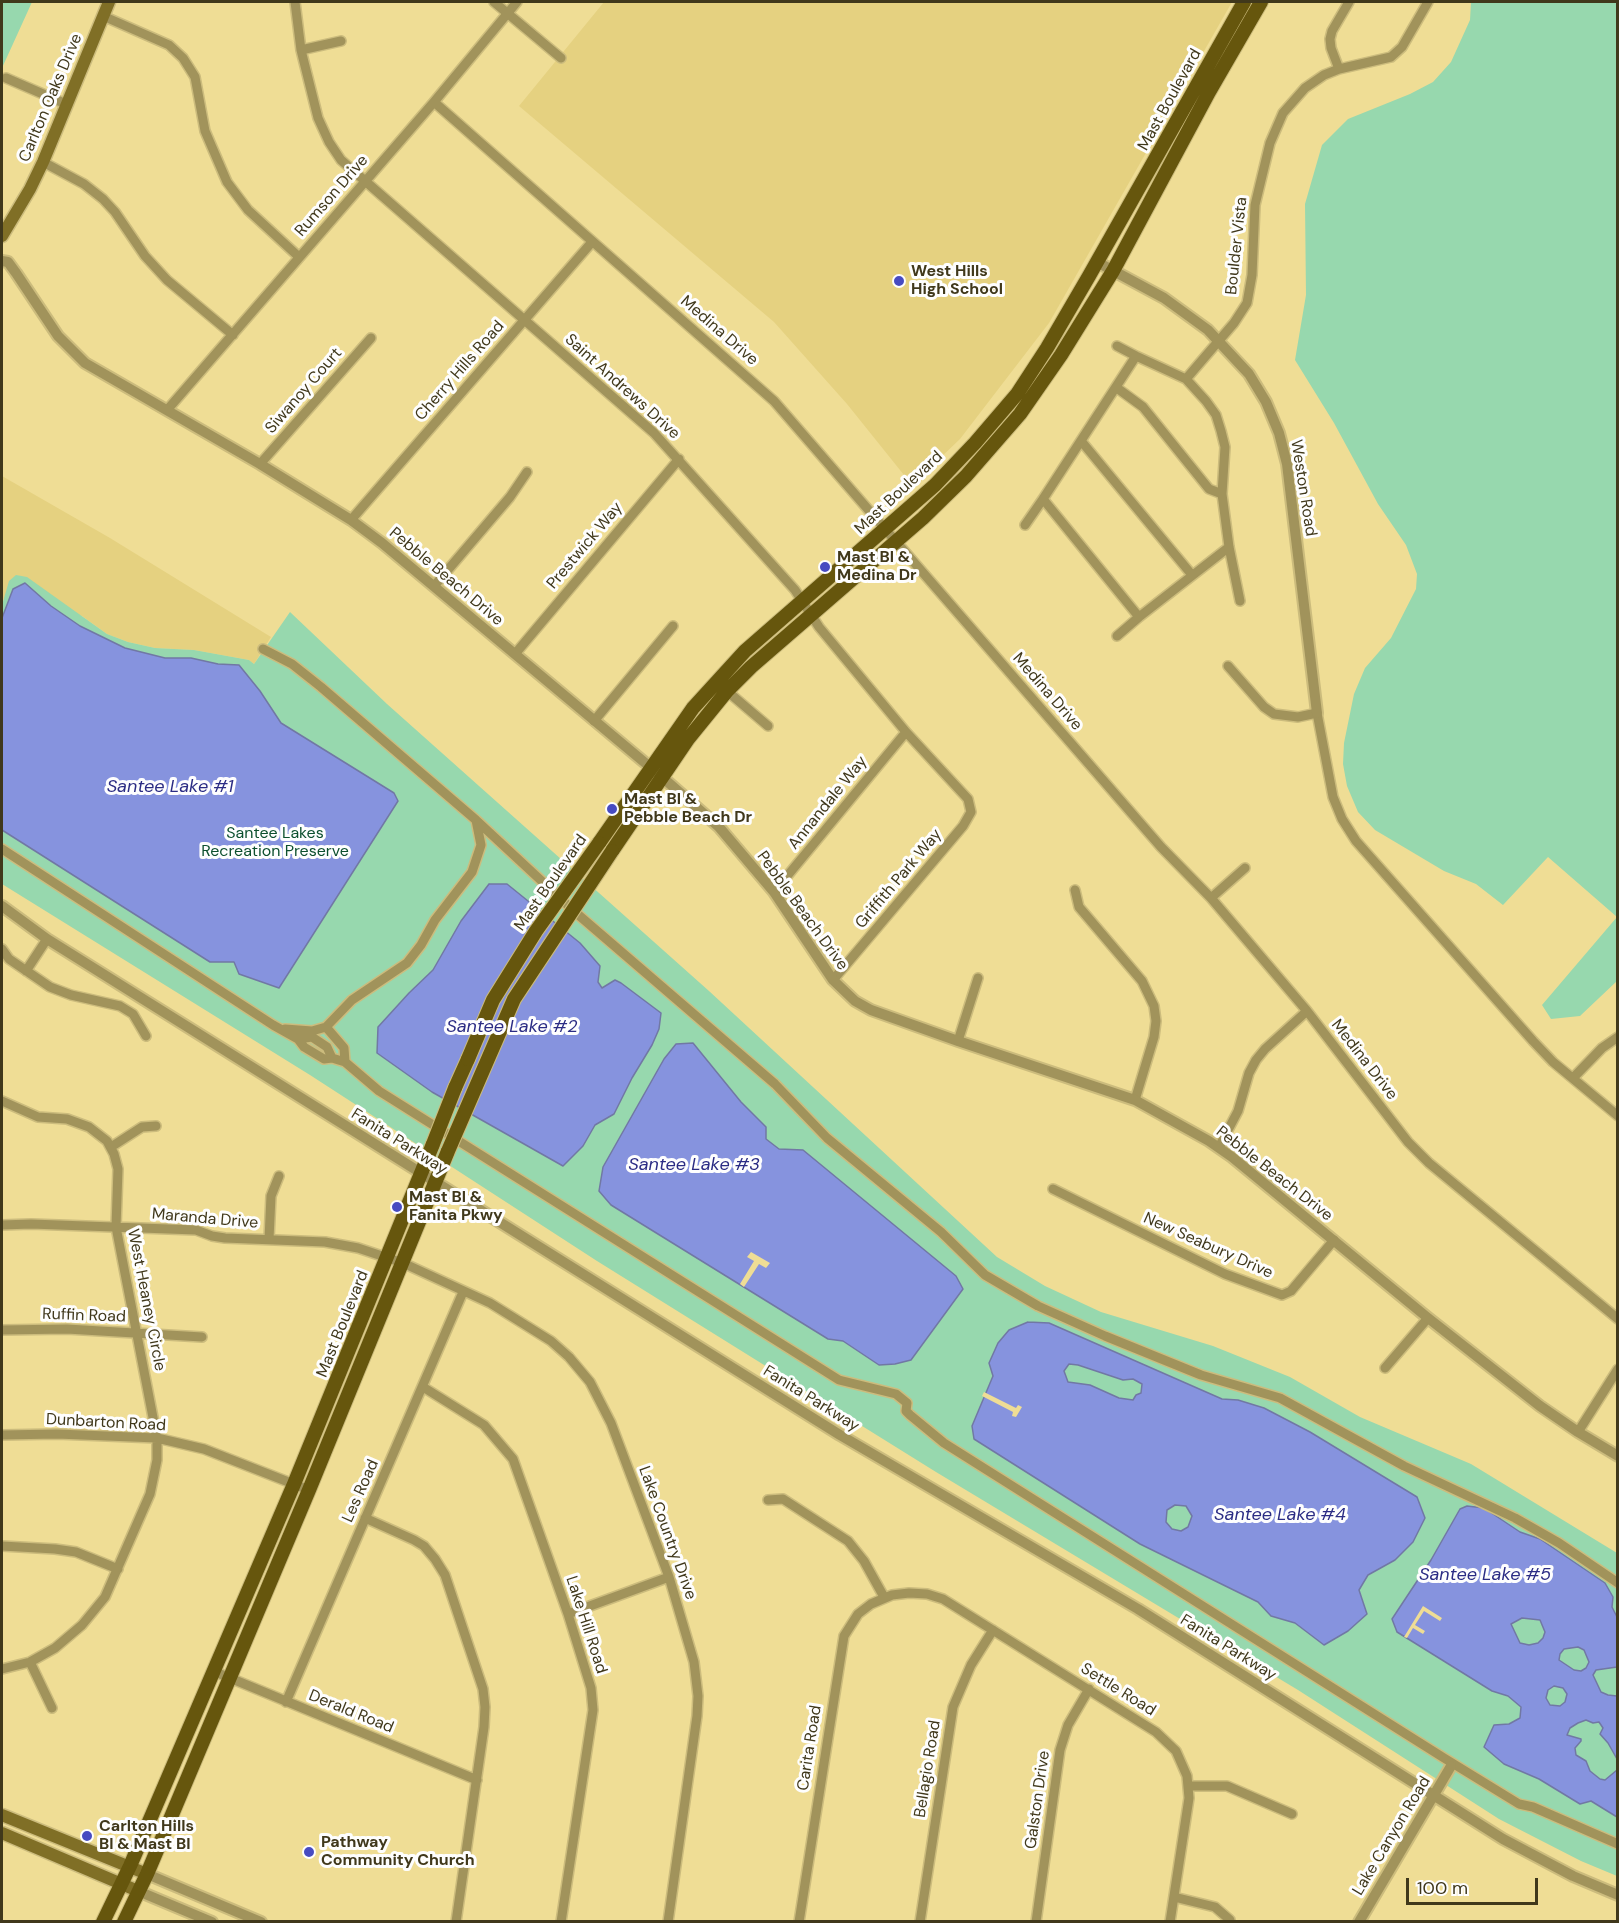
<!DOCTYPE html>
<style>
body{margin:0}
#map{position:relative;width:1619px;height:1923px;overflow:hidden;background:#efdd95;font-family:"DM Sans",sans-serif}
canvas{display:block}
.frame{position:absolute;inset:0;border:3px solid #40381b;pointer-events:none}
.scale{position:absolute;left:1406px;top:1878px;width:132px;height:27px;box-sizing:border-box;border:3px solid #40381b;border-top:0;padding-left:8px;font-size:18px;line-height:21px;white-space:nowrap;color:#40381b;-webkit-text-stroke:4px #fefefe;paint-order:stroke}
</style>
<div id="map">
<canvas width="1619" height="1923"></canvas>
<div class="frame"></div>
<div class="scale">100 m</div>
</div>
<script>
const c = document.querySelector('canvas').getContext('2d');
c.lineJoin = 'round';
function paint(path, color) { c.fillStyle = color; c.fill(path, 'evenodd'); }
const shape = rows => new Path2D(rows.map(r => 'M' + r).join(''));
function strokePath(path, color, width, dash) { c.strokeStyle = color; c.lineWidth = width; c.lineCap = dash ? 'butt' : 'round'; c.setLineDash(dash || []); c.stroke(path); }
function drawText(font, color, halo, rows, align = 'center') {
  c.font = font + ' "DM Sans",sans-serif'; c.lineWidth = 6; c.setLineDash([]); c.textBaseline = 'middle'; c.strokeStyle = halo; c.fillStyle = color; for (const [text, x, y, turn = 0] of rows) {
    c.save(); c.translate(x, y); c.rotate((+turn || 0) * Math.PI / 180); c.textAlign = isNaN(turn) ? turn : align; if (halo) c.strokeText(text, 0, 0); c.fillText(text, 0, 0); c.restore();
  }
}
paint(shape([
 [604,2,1232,2,1049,323,960,439,912,485,847,404,774,322,519,106],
 [2,476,110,538,271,637,254,664,249,660,194,650,155,648,128,642,107,634,82,616,4,598,2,605]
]), '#e5d180');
paint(shape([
 [2,2,32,2,2,68],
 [1471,2,1617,2,1617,981,1580,1016,1551,1019,1542,1005,1617,917,1548,857,1503,905,1476,884,1444,871,1375,830,1358,812,1347,786,1343,764,1344,743,1354,694,1365,668,1391,638,1416,589,1417,574,1406,545,1378,504,1334,423,1295,360,1306,295,1305,204,1322,145,1348,119,1410,94,1433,82,1451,62,1470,20],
 [16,575,27,577,107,634,128,642,155,648,194,650,249,660,254,664,290,612,387,704,709,991,997,1257,1045,1286,1101,1312,1213,1346,1290,1377,1360,1417,1471,1464,1617,1553,1617,1876,1581,1861,1499,1819,1298,1690,936,1472,597,1261,310,1075,2,884,2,605,9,581]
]), '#97d8ae');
const water = shape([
 [25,583,51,606,80,626,125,648,165,658,191,658,218,664,239,665,260,691,281,723,394,793,398,801,279,988,239,974,234,962,210,962,2,830,2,618,13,589,25,583],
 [489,884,507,884,580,943,600,966,598,982,602,988,615,980,621,983,661,1013,659,1029,652,1045,632,1078,614,1114,595,1125,583,1146,563,1166,432,1092,377,1053,378,1027,409,993,433,970,461,921,489,884],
 [693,1043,741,1102,766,1127,766,1139,779,1149,803,1150,956,1276,963,1289,911,1360,895,1364,879,1365,843,1341,828,1339,611,1205,599,1191,603,1167,664,1059,676,1044,693,1043],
 [1028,1322,1049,1323,1222,1399,1238,1400,1264,1408,1310,1432,1417,1497,1425,1518,1413,1542,1395,1560,1368,1575,1359,1590,1367,1614,1348,1631,1324,1645,1295,1623,1271,1616,1258,1602,1140,1544,974,1439,972,1426,993,1376,989,1363,998,1343,1009,1330,1028,1322],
 [1069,1364,1078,1365,1123,1380,1133,1379,1142,1384,1141,1393,1136,1395,1133,1400,1119,1398,1090,1385,1068,1382,1064,1371,1069,1364],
 [1175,1505,1186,1506,1192,1516,1188,1527,1181,1531,1172,1529,1166,1522,1167,1510,1175,1505],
 [1467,1506,1484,1508,1520,1532,1540,1539,1605,1583,1613,1597,1612,1607,1617,1617,1617,1667,1596,1670,1593,1675,1601,1692,1608,1695,1617,1696,1617,1759,1608,1743,1600,1734,1603,1728,1599,1722,1593,1723,1586,1720,1578,1723,1570,1728,1567,1735,1581,1739,1581,1741,1575,1748,1576,1755,1586,1761,1590,1771,1600,1779,1605,1780,1617,1770,1617,1817,1591,1801,1580,1804,1539,1779,1504,1764,1484,1747,1494,1725,1509,1724,1520,1718,1521,1707,1508,1696,1492,1691,1397,1632,1392,1619,1431,1560,1460,1509,1467,1506],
 [1522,1618,1540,1620,1545,1632,1543,1638,1538,1643,1529,1645,1520,1643,1511,1624,1522,1618],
 [1578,1647,1584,1650,1589,1662,1586,1668,1581,1671,1574,1670,1559,1660,1560,1654,1564,1649,1578,1647],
 [1554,1686,1563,1688,1567,1694,1565,1702,1560,1706,1550,1705,1546,1698,1548,1690,1554,1686]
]);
paint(water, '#8693de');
strokePath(water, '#7178a4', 1.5);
paint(shape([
 [751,1252,770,1263,766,1268,759,1264,744,1287,740,1284,754,1261,747,1257],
 [984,1392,1016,1408,1018,1405,1022,1407,1016,1417,1012,1416,1013,1412,982,1396],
 [1423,1606,1442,1618,1440,1621,1424,1611,1415,1625,1425,1631,1423,1634,1413,1628,1407,1638,1404,1637]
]), '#efdd95');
const minor = shape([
 [295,2,301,50,318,118,329,142,341,160,654,433,795,590,819,627,906,732,968,799,971,812,963,826,833,980],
 [494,2,561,58],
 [103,16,169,45,183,58,195,77,205,131,227,182,248,210,299,257],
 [301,50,341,41],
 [1339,69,1331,48,1330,39,1332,31,1349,2],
 [6,78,66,104],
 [434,102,774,401,1161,847,1211,898,1307,1011,1408,1142,1429,1163,1618,1319],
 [43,162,84,184,103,199,115,212,145,256,167,280,233,335],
 [1117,346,1136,356],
 [1186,379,1136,356,1043,499,1139,617,1229,547],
 [1117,388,1143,407,1209,489,1222,494],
 [168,409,434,102,517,2],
 [1082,442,1192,575],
 [260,464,371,338],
 [351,520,592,242],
 [1025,525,1043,499],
 [435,585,510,497,527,472],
 [1240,601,1229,547,1222,494,1225,447,1221,431,1216,415,1206,401,1186,379,1234,323,1247,303,1252,275,1255,205,1270,143,1283,113,1305,88,1324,75,1339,69,1391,57,1402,47,1428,2],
 [1117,636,1139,617],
 [263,649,292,664,321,687,476,820,481,845,472,872,435,920,421,945,407,963,352,1000,326,1027,344,1048,345,1062],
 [515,654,679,459],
 [1228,666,1264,707,1274,714,1298,717,1317,713,1333,797,1342,819,1356,841,1533,1041,1553,1062,1618,1116],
 [727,691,768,726],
 [594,721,673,626],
 [476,820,575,912,775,1084,827,1138,941,1232,985,1275,1038,1306,1105,1336,1201,1375,1280,1398,1404,1466,1515,1518,1559,1543,1618,1583],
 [2,849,273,1025,298,1039,304,1047,324,1059,332,1058,345,1062,379,1091,839,1380,896,1394,907,1403,906,1411,910,1415,944,1443,1444,1758,1519,1804,1533,1807,1618,1844],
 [1075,890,1079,907,1142,981,1154,1006,1156,1021,1154,1037,1135,1100],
 [774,892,906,732],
 [1211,898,1245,868],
 [2,949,9,959,50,987,71,995,120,1006,133,1014,146,1036],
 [26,971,47,939],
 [285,1029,312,1031,326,1027],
 [298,1039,312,1037,327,1047,332,1058],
 [958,1041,978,978],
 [1573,1078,1602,1048,1618,1037],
 [2,1101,38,1117,67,1119,89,1127,107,1141,114,1154,118,1169,116,1227,157,1438,157,1460,150,1494,105,1597,82,1625,55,1648,30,1662,2,1669],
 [111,1147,142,1127,156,1126],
 [1219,1147,1238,1111,1249,1073,1256,1060,1265,1049,1307,1011],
 [1053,1189,1225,1274,1282,1295,1291,1291,1334,1240],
 [2,1225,31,1224,196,1230,212,1236,225,1238,325,1242,358,1248,403,1263,490,1303,551,1341,569,1357,590,1382,611,1423,669,1577,694,1662,698,1696,697,1716,668,1922],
 [269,1239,271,1196,279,1176],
 [2,1330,67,1329,202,1337],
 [1385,1368,1428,1318],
 [423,1387,484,1425,513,1459,568,1614,591,1688,593,1710,561,1922],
 [1578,1432,1618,1369],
 [2,1435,57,1434,157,1438,204,1449,309,1490],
 [768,1500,783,1499,848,1541,864,1561,884,1597],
 [365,1518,414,1540,424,1546,435,1559,445,1575,483,1689,485,1707,484,1727,456,1922],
 [2,1546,55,1549,76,1552,118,1569],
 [568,1614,669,1577],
 [30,1662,52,1708],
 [213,1671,477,1780],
 [286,1702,463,1292],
 [1189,1786,1227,1786,1292,1814],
 [1174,1897,1215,1907,1230,1920],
 [799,1922,844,1636,858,1614,871,1604,892,1595,909,1593,927,1594,943,1599,1156,1732,1176,1751,1187,1776,1189,1798,1170,1922],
 [920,1922,953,1707,971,1665,993,1630],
 [1036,1922,1060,1750,1068,1725,1089,1689]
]);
const tertiary = shape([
 [2,261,8,262,16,273,58,336,85,363,260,464,351,520,382,543,662,777,719,827,774,892,833,980,855,1001,871,1010,958,1041,1135,1100,1209,1141,1232,1157,1428,1318,1540,1406,1578,1432,1618,1456],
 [1097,262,1164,298,1208,330,1249,374,1266,402,1279,433,1287,464,1317,713],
 [2,906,47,939,840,1435,1138,1609,1503,1839,1573,1876,1618,1895],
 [147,1874,261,1922],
 [138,1891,212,1922],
 [1359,1922,1451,1766]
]);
const secondary = shape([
 [2,236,30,189,43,162,109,2],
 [2,1815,147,1874],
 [2,1833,138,1891]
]);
const primary = shape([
 [599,843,693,708,745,651,935,485,975,443,1017,394,1047,348,1089,276,1244,2],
 [612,851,688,739,727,691,751,667,923,518,966,476,1020,414,1061,355,1113,271,1209,92,1261,2],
 [455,1088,468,1059],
 [103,1922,130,1866,294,1484,433,1144],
 [124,1922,147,1874,309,1490,448,1151]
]);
strokePath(minor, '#ccbc7d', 12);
strokePath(tertiary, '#ccbc7d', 14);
strokePath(secondary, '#ccbc7d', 15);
strokePath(primary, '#ccbc7d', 16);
strokePath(minor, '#a1935b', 9);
strokePath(tertiary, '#a1935b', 10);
strokePath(secondary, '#806f26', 12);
strokePath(primary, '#66560d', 14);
const primaryBridge = shape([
 [468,1059,493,1000,536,931,599,843],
 [433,1144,455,1088],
 [448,1151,514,999,612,851]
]);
strokePath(primaryBridge, '#ccbc7d', 16, []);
strokePath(primaryBridge, '#66560d', 14);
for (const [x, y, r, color] of [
 [899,281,6,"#474bc1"],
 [825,567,6,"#474bc1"],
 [612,809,6,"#474bc1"],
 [397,1207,6,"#474bc1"],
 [87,1836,6,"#474bc1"],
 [309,1852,6,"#474bc1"]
]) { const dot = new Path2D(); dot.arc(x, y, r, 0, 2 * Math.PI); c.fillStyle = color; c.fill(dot); strokePath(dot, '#fefefe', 2); }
drawText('16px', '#40381b', '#fefefe', [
 ["Carlton Oaks Drive",51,98,-67],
 ["Mast Boulevard",1170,100,-61],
 ["Rumson Drive",332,196,-49],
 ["Boulder Vista",1237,246,-84],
 ["Medina Drive",719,331,41],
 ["Cherry Hills Road",460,371,-49],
 ["Saint Andrews Drive",622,387,42],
 ["Siwanoy Court",304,391,-49],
 ["Weston Road",1303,488,81],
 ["Mast Boulevard",899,493,-43],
 ["Prestwick Way",585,546,-50],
 ["Pebble Beach Drive",446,577,40],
 ["Medina Drive",1047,692,49],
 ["Annandale Way",828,803,-51],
 ["Griffith Park Way",899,879,-50],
 ["Mast Boulevard",551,883,-55],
 ["Pebble Beach Drive",802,911,54],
 ["Medina Drive",1364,1060,52],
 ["Fanita Parkway",399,1142,32],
 ["Pebble Beach Drive",1274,1174,38],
 ["Maranda Drive",205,1219,5],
 ["New Seabury Drive",1208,1246,24],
 ["West Heaney Circle",146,1300,79],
 ["Ruffin Road",84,1316,2],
 ["Mast Boulevard",343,1324,-68],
 ["Fanita Parkway",811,1399,32],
 ["Dunbarton Road",106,1423,3],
 ["Les Road",361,1491,-66],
 ["Lake Country Drive",667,1533,70],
 ["Lake Hill Road",586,1625,72],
 ["Fanita Parkway",1228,1648,32],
 ["Settle Road",1118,1690,32],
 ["Derald Road",351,1712,22],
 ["Carita Road",810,1748,-81],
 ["Bellagio Road",928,1769,-81],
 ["Galston Drive",1038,1800,-82],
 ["Lake Canyon Road",1392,1836,-59]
]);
drawText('bold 16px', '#40381b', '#fefefe', [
 ["West Hills",911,272],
 ["High School",911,290],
 ["Mast Bl &",837,558],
 ["Medina Dr",837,576],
 ["Mast Bl &",624,800],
 ["Pebble Beach Dr",624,818],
 ["Mast Bl &",409,1198],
 ["Fanita Pkwy",409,1216],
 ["Carlton Hills",99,1827],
 ["Bl & Mast Bl",99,1845],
 ["Pathway",321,1843],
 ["Community Church",321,1861]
], 'left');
drawText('16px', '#0d502f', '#fefefe', [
 ["Santee Lakes",275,834],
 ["Recreation Preserve",275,852]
]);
drawText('italic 18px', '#2b2c84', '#fefefe', [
 ["Santee Lake #1",170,787],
 ["Santee Lake #2",512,1027],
 ["Santee Lake #3",694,1165],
 ["Santee Lake #4",1280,1515],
 ["Santee Lake #5",1485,1575]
]);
</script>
